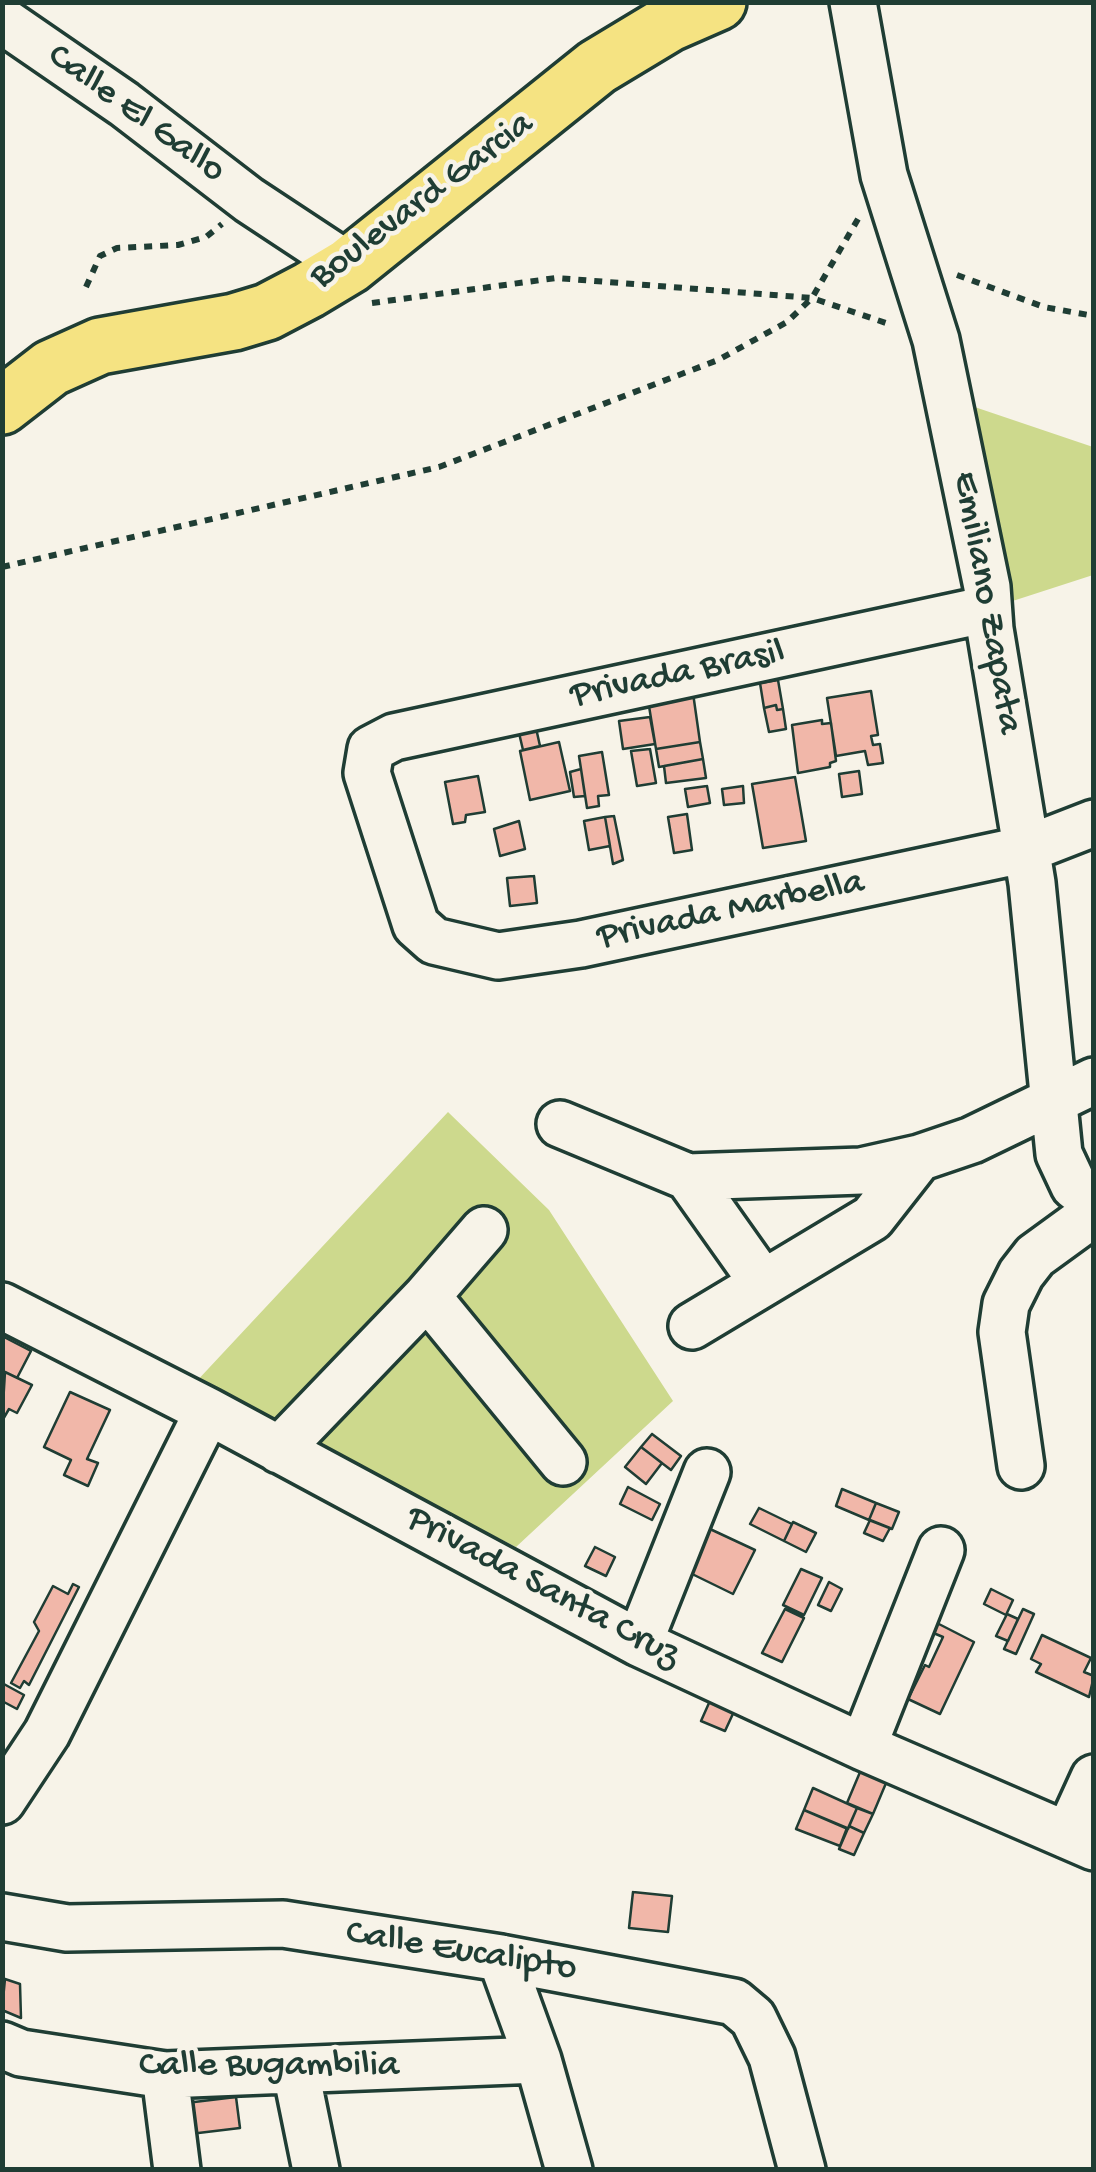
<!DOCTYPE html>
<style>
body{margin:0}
#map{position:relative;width:1096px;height:2172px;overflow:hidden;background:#f7f3e8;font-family:"Gochi Hand",sans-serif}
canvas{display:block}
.frame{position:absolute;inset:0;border:5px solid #1f3d34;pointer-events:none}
</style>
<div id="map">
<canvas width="1096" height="2172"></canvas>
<div class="frame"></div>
</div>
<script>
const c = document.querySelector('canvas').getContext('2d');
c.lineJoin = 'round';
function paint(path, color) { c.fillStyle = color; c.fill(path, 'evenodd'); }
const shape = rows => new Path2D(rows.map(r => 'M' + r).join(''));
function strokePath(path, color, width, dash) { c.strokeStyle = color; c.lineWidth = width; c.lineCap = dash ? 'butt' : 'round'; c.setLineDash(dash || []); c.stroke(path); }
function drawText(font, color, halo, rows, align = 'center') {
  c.font = font + ' "Gochi Hand",sans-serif'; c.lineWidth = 9; c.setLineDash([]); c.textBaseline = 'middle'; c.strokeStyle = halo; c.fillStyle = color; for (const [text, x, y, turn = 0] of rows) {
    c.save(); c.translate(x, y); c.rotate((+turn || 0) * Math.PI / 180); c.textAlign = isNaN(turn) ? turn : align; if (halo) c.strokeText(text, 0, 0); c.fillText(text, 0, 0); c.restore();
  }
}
paint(shape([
 [948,398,1093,447,1093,575,988,609],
 [448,1112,549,1210,673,1401,516,1547,194,1384]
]), '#cdd98d');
const building = shape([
 [778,680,783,709,777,710,776,705,764,708,760,683,778,680],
 [871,691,878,735,871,736,873,745,880,744,883,763,868,765,865,751,836,756,827,698,871,691],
 [693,693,700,742,656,749,648,700,693,693],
 [776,705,777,710,783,709,786,729,769,732,764,708,776,705],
 [650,717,655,744,623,749,619,721,650,717],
 [822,720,822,724,831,723,836,761,830,763,830,767,798,773,792,725,822,720],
 [536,728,540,746,523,750,519,733,536,728],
 [559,742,570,791,530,800,520,751,559,742],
 [700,742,703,759,659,767,656,749,700,742],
 [650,749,656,783,637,786,631,751,650,749],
 [602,752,609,795,598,796,599,806,587,808,579,756,602,752],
 [703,759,706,778,666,783,664,766,703,759],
 [581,769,585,796,574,797,570,772,581,769],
 [859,771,862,794,842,797,839,774,859,771],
 [478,776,485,812,466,815,465,822,453,824,445,782,478,776],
 [795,777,806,841,763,848,752,784,795,777],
 [707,786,710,803,688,807,685,789,707,786],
 [743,786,744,803,724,805,722,789,743,786],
 [687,814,692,850,674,853,668,817,687,814],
 [614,816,623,860,613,864,605,817,614,816],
 [605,817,610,846,589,850,584,821,605,817],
 [519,821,525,849,500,856,494,829,519,821],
 [534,876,537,903,510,906,507,878,534,876],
 [2,1336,31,1351,17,1378,5,1372,2,1377,2,1336],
 [5,1372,32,1385,17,1413,9,1409,2,1421,5,1372],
 [70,1392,110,1410,87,1459,98,1463,88,1486,64,1475,71,1460,44,1447,70,1392],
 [652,1434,681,1456,671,1470,641,1447,652,1434],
 [641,1447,662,1463,646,1484,625,1467,641,1447],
 [628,1487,660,1504,652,1520,620,1504,628,1487],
 [842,1489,876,1503,869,1520,836,1506,842,1489],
 [876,1503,899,1512,892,1529,869,1520,876,1503],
 [759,1508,792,1524,784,1541,750,1524,759,1508],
 [870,1520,890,1528,883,1541,864,1533,870,1520],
 [793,1522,816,1533,806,1552,784,1541,793,1522],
 [710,1529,755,1550,733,1594,688,1572,710,1529],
 [595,1547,615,1557,606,1576,585,1566,595,1547],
 [801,1569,822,1578,804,1615,783,1605,801,1569],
 [829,1582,842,1589,831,1611,818,1605,829,1582],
 [73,1584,79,1587,29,1685,24,1681,20,1688,11,1683,39,1631,34,1622,53,1586,68,1594,73,1584],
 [991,1589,1013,1600,1006,1615,984,1604,991,1589],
 [785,1609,804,1618,782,1662,762,1653,785,1609],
 [1023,1609,1034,1614,1016,1654,1004,1649,1023,1609],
 [1007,1614,1018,1619,1008,1641,996,1636,1007,1614],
 [935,1622,974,1642,940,1714,908,1699,925,1665,929,1667,943,1637,931,1632,935,1622],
 [1042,1635,1091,1658,1084,1672,1094,1676,1089,1697,1036,1672,1041,1664,1031,1659,1042,1635],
 [2,1683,24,1695,17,1709,2,1701,2,1683],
 [713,1694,737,1705,725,1731,701,1721,713,1694],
 [863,1765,889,1776,873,1814,847,1803,863,1765],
 [813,1788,857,1808,848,1829,804,1810,813,1788],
 [857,1808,873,1814,864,1833,849,1826,857,1808],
 [804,1810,847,1828,840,1846,796,1829,804,1810],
 [849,1826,864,1833,854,1855,839,1849,849,1826],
 [633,1892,672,1896,668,1932,629,1928,633,1892],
 [5,1979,20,1984,21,2018,2,2010,5,1979],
 [236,2097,240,2128,190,2134,186,2103,236,2097]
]);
paint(building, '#f1b7a9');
strokePath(building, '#1f3d34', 2.5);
const minor = shape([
 [853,2,884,175,936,340,987,587,990,629,1032,883,1059,1154,1074,1186,1094,1202],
 [2,20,124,104,249,200,349,266],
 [988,609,394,737,371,749,367,773,416,925,434,941,498,956,581,944,1027,849,1094,823],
 [560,1124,688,1177,861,1171,919,1158,972,1140,1094,1081],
 [688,1177,763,1283],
 [427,1296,484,1230],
 [2,1306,208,1411,639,1643,863,1747,1094,1847],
 [692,1326,872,1218,919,1158],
 [279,1450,427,1296,563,1462],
 [1021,1466,1002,1332,1006,1304,1021,1274,1035,1256,1094,1213],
 [639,1643,707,1472],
 [863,1747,941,1550],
 [2,1801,47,1733,208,1411],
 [1068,1835,1094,1778],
 [2,1917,67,1928,283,1924,501,1958,734,2002,753,2018,772,2057,802,2170],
 [501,1958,538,2060,569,2170],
 [2,2045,21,2053,165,2075,538,2060],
 [296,2072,316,2170],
 [165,2075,177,2170]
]);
const major = shape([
 [2,406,51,368,100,346,234,322,267,312,309,290,349,266,597,67,670,23,718,2]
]);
strokePath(minor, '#1f3d34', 52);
strokePath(major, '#1f3d34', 62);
strokePath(shape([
 [957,275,1044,307,1094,316],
 [86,287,100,256,117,248,178,245,206,237,222,224],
 [372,303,556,278,812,298,892,325],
 [2,567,439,467,718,360,787,322,812,298,858,219]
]), '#1f3d34', 6, [8, 8]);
strokePath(minor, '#f7f3e8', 45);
strokePath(major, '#f5e382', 55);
drawText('38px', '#1f3d34', '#f7f3e8', [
 ["Calle El Gallo",135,115,36],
 ["Boulevard Garcia",423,202,-37],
 ["Emiliano Zapata",985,603,80],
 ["Privada Brasil",678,676,-12],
 ["Privada Marbella",731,912,-12],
 ["Privada Santa Cruz",542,1589,28],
 ["Calle Eucalipto",461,1953,9],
 ["Calle Bugambilia",269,2067]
]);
</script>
